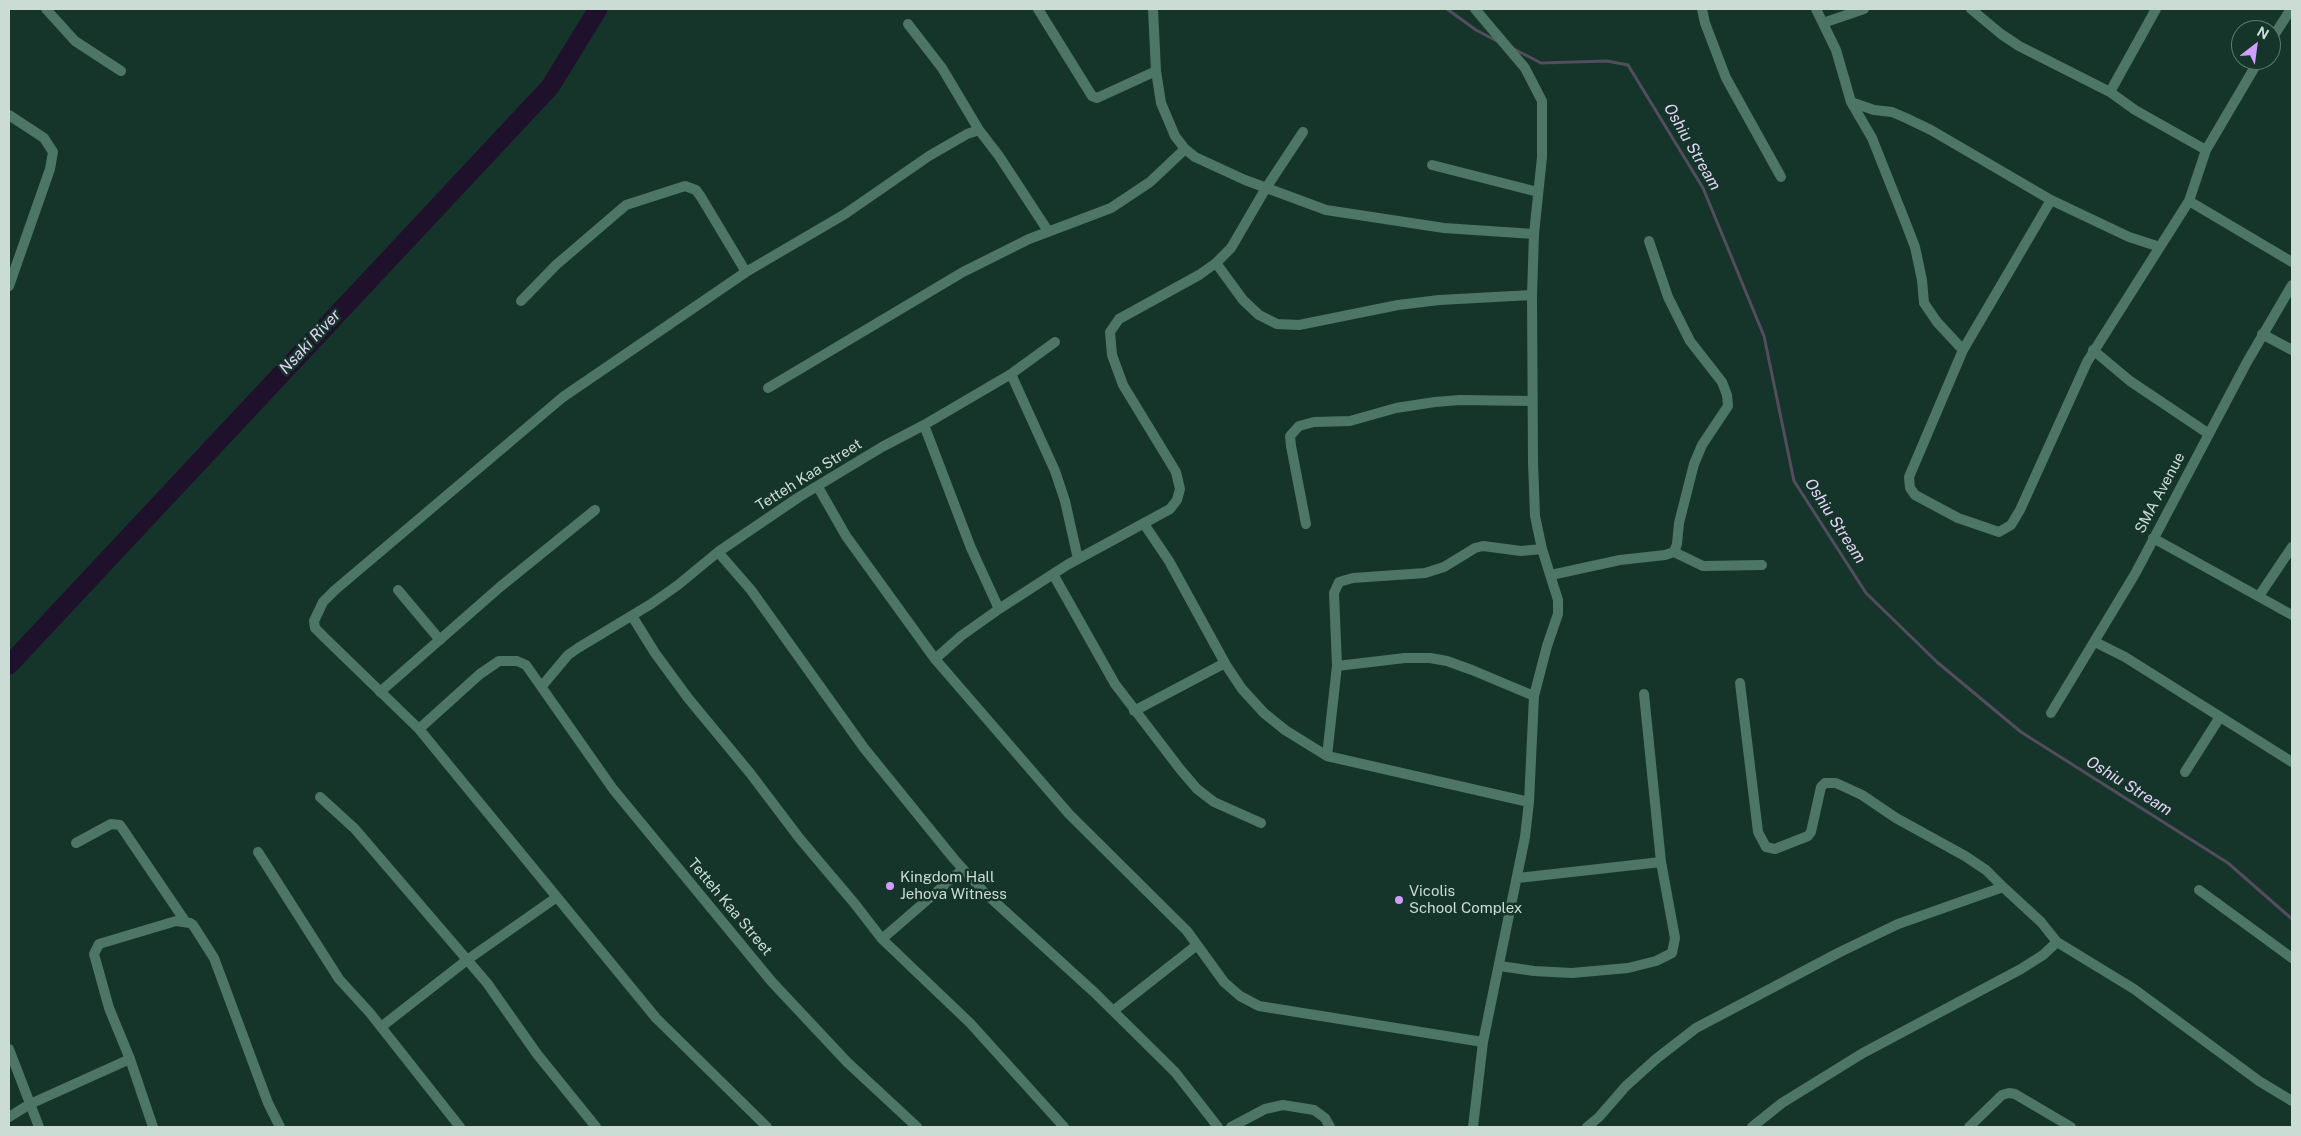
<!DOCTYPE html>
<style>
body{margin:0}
#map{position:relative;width:2301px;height:1136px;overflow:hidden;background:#16352a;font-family:"Public Sans",sans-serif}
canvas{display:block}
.frame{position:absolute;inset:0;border:10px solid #cbdcd5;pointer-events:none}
.north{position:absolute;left:2231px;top:20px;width:50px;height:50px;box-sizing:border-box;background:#16352a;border:1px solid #5e786e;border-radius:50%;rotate:30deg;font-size:14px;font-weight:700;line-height:20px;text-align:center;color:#cbdcd5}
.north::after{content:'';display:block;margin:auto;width:18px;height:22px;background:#d19dfe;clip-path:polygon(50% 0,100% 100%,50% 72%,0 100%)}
</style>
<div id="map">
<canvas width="2301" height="1136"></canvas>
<div class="frame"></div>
<div class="north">N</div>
</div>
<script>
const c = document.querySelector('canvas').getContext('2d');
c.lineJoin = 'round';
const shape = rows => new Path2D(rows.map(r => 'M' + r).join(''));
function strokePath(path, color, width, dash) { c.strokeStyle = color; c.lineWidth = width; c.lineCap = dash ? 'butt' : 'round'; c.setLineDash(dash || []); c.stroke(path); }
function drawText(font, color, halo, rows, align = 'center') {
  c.font = font + ' "Public Sans",sans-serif'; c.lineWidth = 5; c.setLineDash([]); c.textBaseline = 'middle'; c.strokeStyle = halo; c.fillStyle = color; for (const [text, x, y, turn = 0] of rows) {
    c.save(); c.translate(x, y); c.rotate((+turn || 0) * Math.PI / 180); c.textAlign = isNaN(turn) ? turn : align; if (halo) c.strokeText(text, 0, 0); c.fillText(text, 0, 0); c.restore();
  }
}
strokePath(shape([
 [1447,9,1476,30,1497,41],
 [1514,49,1541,63,1607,61,1628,65,1703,188,1764,336,1794,481,1866,593,1937,662,2021,732,2228,863,2292,919]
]), '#534d5e', 3);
strokePath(shape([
 [9,665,550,87,598,9]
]), '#1f102b', 19);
strokePath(shape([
 [46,9,75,41,121,71],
 [1038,9,1092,96,1097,98,1156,71],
 [1153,9,1156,71,1161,103,1175,136,1185,149,1195,157,1245,180,1326,210,1444,228,1534,234],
 [1702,9,1705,23,1726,78,1781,177],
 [1816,9,1836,50,1851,102,1872,138,1905,221,1915,247,1922,280,1924,303,1937,322,1963,350],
 [1971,9,2001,34,2019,46,2110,92,2135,110,2206,150],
 [1823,23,1864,9],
 [908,24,942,68,979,130,999,156,1048,231],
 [2271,40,2291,9],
 [2110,92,2156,9],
 [1851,102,1874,110,1892,112,1906,118,1931,130,2051,200,2129,237,2160,247],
 [9,115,44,138,53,152,50,169,9,286],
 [1432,165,1538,192],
 [2051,200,1963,350,1909,477,1910,488,1915,495,1958,518,1999,532,2011,525,2020,510,2087,362,2189,201,2206,150,2259,60],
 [2189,201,2292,262],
 [1216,263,1243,300,1259,315,1277,324,1299,325,1398,305,1439,300,1532,295],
 [521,301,556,265,626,205,685,186,696,190,701,197,746,272],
 [2262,334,2292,350],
 [2093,350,2130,381,2209,434],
 [1011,374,1055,471,1065,501,1078,559],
 [768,388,963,272,1029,239,1111,208,1150,182,1185,149],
 [924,425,971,548,999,609],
 [818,487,846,536,935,659,1069,814,1187,931,1224,982,1240,996,1259,1006,1483,1042],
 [1144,524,1169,561,1226,665,1242,689,1264,713,1285,730,1327,756,1529,802],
 [1306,524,1291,446,1290,436,1299,426,1314,422,1350,421,1396,408,1435,402,1460,400,1532,401],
 [2153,538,2292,615],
 [718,552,751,590,864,748,954,859,984,892,1095,993,1175,1072,1218,1127],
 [1674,552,1703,566,1762,565],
 [1053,574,1115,684,1180,769,1197,789,1214,802,1261,823],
 [1551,575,1620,560,1665,555,1674,552,1677,544,1679,523,1694,464,1702,445,1728,406,1727,395,1722,382,1690,341,1668,297,1649,241],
 [398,590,440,640],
 [2259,596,2292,547],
 [632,616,655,653,688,698,750,773,800,839,855,904,882,939,970,1023,1064,1127],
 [2095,642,2125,657,2292,762],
 [935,659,961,636,999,609,1067,565,1170,509,1177,500,1180,489,1176,472,1123,385,1112,355,1110,332,1119,319,1199,275,1216,263,1231,248,1266,188,1303,132],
 [1337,666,1405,658,1430,658,1447,661,1472,670,1534,696],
 [1740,683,1758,832,1766,847,1775,849,1808,836,1811,832,1821,787,1825,783,1836,783,1862,795,1896,818,1965,856,1986,870,2003,887],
 [542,686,568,655,578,648,651,604,678,585,718,552,799,497,882,447,924,425,1011,374,1055,342],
 [380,692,500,587,595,510],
 [1134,711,1225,663],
 [2051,713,2135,574,2247,362,2292,285],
 [419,729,480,674,499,661,517,661,526,665,613,789,772,982,847,1062,917,1127],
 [1327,756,1337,666,1334,593,1339,582,1353,578,1425,573,1444,567,1475,548,1483,546,1521,551,1542,549],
 [2185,772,2220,717],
 [320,797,355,829,487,983,537,1054,596,1127],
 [76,843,111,824,120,825,185,921],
 [258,852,339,979,370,1013,460,1127],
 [1518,878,1661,862],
 [2199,890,2292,958],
 [882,939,963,869],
 [1500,966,1534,971,1572,973,1628,968,1656,961,1672,953,1675,938,1661,862,1644,694],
 [1113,1011,1197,945],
 [381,1027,467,960,557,897],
 [9,1049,39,1127],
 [9,1117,30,1104,130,1059],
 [153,1127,130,1059,109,1008,94,954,99,944,176,921,190,923,193,925,214,958,268,1103,280,1127],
 [767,1127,656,1018,419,729,325,638,315,628,314,621,323,602,335,590,563,397,746,272,845,214,929,156,967,134,979,130],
 [1231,1127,1265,1109,1283,1105,1314,1110,1325,1118,1330,1127],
 [1473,1127,1483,1042,1525,837,1529,802,1534,696,1547,646,1558,614,1558,600,1542,549,1535,516,1533,462,1532,295,1534,234,1542,157,1542,101,1525,68,1475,9],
 [1587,1127,1599,1117,1626,1086,1656,1059,1696,1028,1840,952,1898,924,2003,887,2041,922,2057,942,2134,989,2259,1081,2292,1101],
 [1752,1127,1782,1103,1863,1053,2021,969,2043,955,2057,942],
 [1969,1127,2002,1095,2009,1093,2015,1094,2071,1127]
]), '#4d7666', 10);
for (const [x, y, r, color] of [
 [890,886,5,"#d19dfe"],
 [1399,900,5,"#d19dfe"]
]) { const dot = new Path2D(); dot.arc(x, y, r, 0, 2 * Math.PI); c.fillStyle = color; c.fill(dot); strokePath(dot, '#16352a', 2); }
drawText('15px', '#cbdcd5', '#16352a', [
 ["Tetteh Kaa Street",809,475,-32],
 ["SMA Avenue",2160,493,-62],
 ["Tetteh Kaa Street",730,907,50]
]);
drawText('15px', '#cbdcd5', '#16352a', [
 ["Kingdom Hall",900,877],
 ["Jehova Witness",900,894],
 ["Vicolis",1409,891],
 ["School Complex",1409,908]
], 'left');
drawText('italic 16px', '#e5d4f7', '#16352a', [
 ["Oshiu Stream",1692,147,60],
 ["Nsaki River",310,342,-47],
 ["Oshiu Stream",1835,521,57],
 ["Oshiu Stream",2129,786,32]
]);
</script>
